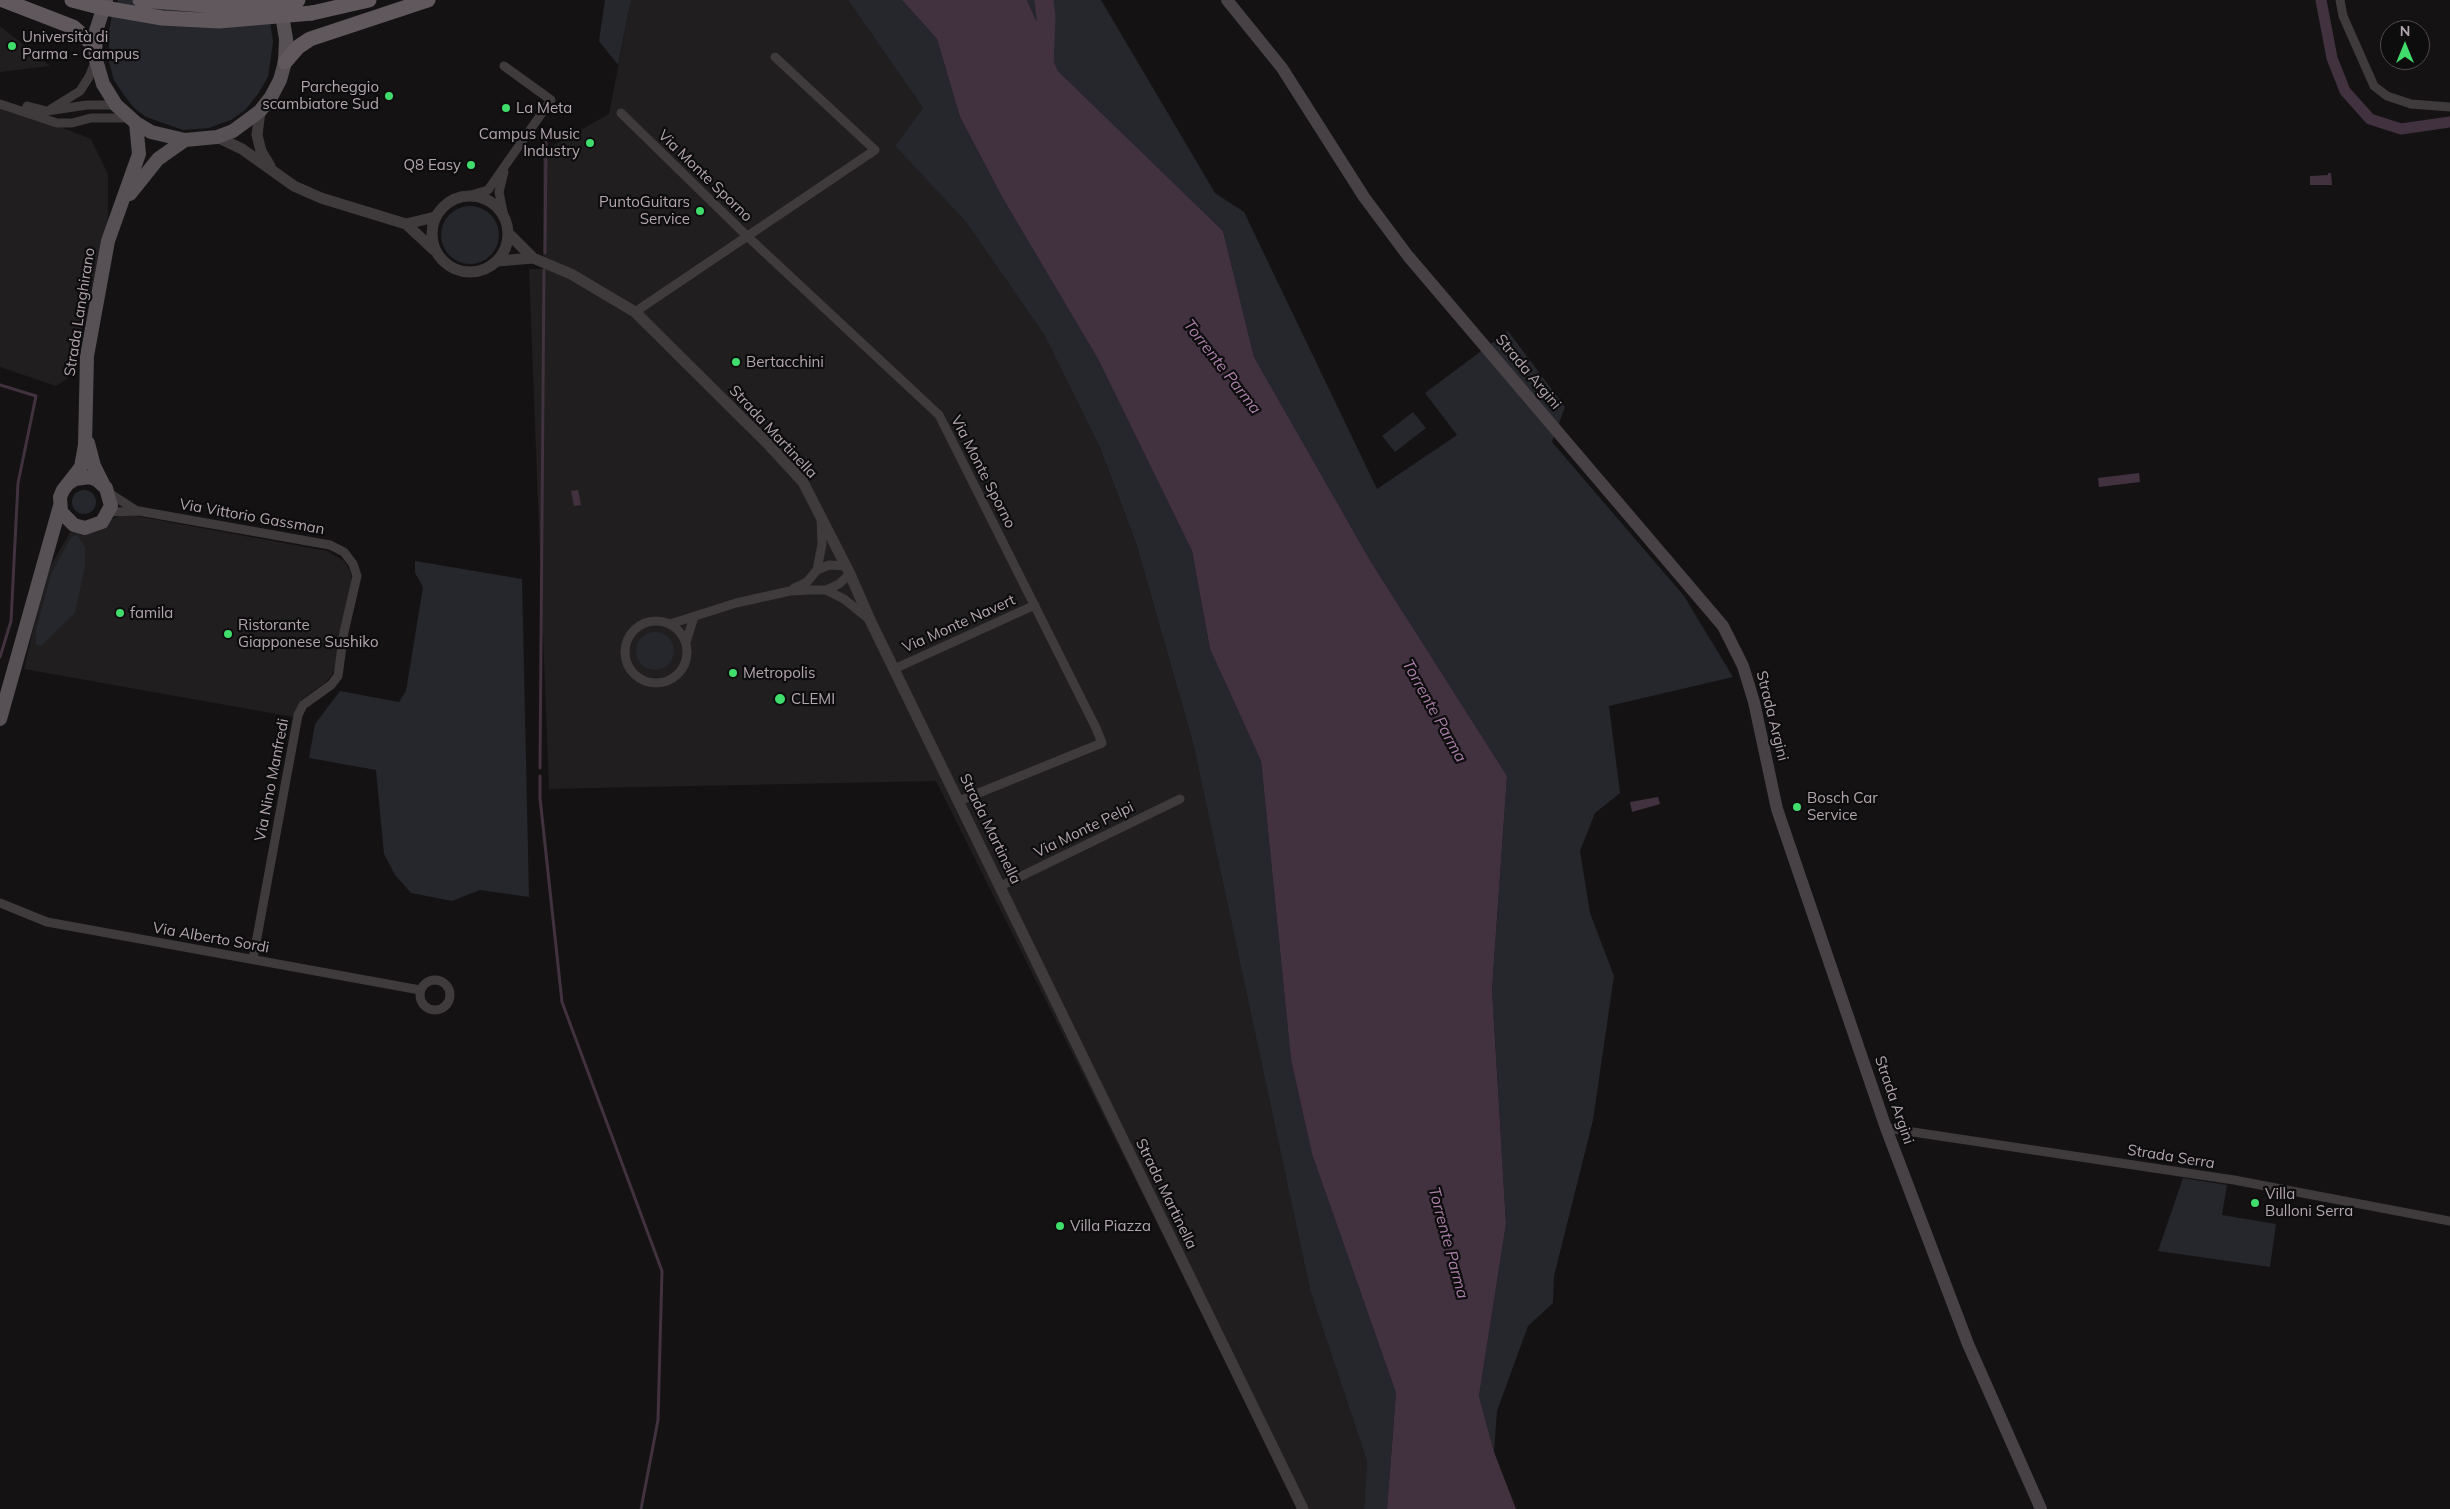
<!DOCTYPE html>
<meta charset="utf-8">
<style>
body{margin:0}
#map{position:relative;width:2450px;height:1509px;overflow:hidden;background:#141213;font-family:Mulish,sans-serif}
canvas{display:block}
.north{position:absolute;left:2380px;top:20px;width:50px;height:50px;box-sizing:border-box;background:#0e0d0e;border:1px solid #504a4e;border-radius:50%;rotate:0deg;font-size:14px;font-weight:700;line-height:20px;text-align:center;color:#b3a5ae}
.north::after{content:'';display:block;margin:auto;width:18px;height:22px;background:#41dd6c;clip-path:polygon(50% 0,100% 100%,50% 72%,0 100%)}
</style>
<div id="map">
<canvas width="2450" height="1509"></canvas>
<div class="north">N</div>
</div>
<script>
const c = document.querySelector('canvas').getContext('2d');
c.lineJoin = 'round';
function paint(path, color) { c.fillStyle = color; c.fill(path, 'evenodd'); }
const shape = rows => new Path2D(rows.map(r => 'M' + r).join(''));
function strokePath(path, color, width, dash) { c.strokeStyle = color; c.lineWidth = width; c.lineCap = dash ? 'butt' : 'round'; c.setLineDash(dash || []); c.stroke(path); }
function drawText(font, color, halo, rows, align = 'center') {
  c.font = font + ' Mulish,sans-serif'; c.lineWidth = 4.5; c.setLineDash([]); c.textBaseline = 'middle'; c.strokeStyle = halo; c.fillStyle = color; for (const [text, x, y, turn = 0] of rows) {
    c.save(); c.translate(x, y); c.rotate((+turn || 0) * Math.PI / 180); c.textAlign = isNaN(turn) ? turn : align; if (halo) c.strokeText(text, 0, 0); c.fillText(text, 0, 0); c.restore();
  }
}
paint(shape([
 [631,0,848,0,923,108,895,146,966,222,1045,336,1101,450,1136,543,1193,743,1310,1290,1367,1461,1364,1509,1296,1509,1293,1499,1250,1409,936,781,549,789,529,269,543,269,543,151,609,114],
 [0,26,50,66,0,72],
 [0,103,91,139,108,174,108,220,72,369,67,379,56,386,0,367],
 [125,514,327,551,344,561,350,571,352,580,336,665,332,675,325,683,301,700,293,717,24,669,46,574,70,532,96,532,112,519]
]), '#201e1f');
paint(shape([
 [118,0,262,0,269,14,273,42,268,77,258,94,245,110,231,120,209,128,183,130,146,117,134,108,124,95,114,80,109,62,109,30,114,7],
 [605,0,631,0,618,65,599,41],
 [848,0,902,0,937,39,960,117,1002,197,1098,359,1192,551,1210,649,1261,761,1291,1060,1312,1154,1396,1393,1387,1509,1364,1509,1367,1461,1310,1290,1193,743,1136,543,1101,450,1045,336,966,222,895,146,923,108],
 [1027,0,1101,0,1215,193,1244,212,1377,489,1457,435,1425,393,1508,331,1565,407,1552,442,1684,596,1733,677,1609,706,1620,793,1595,813,1580,851,1590,913,1614,976,1593,1120,1554,1276,1553,1303,1528,1326,1497,1411,1494,1452,1479,1396,1506,1224,1492,989,1507,776,1371,562,1254,357,1223,231,1058,71],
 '441 235a29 29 0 1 1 58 0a29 29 0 1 1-58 0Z',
 [1413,412,1426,428,1395,452,1382,436],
 '72 502a12 12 0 1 1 24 0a12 12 0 1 1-24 0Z',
 [77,535,85,547,85,566,75,613,41,646,36,644,36,630,51,574,71,537],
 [415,561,522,579,529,897,480,890,452,901,411,893,395,875,384,854,376,770,309,758,315,724,340,691,399,702,406,691,423,587,415,573],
 '636 651a19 19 0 1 1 38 0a19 19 0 1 1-38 0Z',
 [2183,1178,2227,1185,2222,1215,2276,1224,2270,1267,2158,1251]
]), '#25272d');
paint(shape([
 [902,0,1027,0,1058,71,1223,231,1254,357,1371,562,1507,776,1492,989,1506,1224,1479,1396,1494,1452,1516,1509,1387,1509,1396,1393,1312,1154,1291,1060,1261,761,1210,649,1192,551,1098,359,1002,197,960,117,937,39],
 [2328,173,2331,173,2332,185,2310,185,2310,176,2328,175],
 [2139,473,2140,482,2099,487,2098,478],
 [578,490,581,505,574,506,571,491],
 [1658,797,1660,804,1632,812,1630,802]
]), '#423240');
strokePath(shape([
 [545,253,546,142],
 [0,385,36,396,18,483,11,621,0,657],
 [540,768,544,270],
 [540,776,540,798,562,1002,662,1271,658,1420,641,1509]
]), '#423240', 3);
strokePath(shape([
 [2321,0,2332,58,2345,91,2370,119,2401,129,2450,122]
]), '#423240', 11);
strokePath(shape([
 [1044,0,1046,17,1044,66]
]), '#423240', 19);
strokePath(shape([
 [2340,0,2343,16,2374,86,2387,96,2411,104,2450,107],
 [0,104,57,123,72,123,91,118,129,118],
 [27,106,47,111,87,105,116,105],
 [51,109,80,91,89,77,96,60],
 [621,113,747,236,939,415,1096,728,1102,743,959,801],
 [504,172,499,192,504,217],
 [468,196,488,190,551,100,504,66],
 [635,312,875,150,775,57],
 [109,493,134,509],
 [109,512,139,511,330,545,344,552,353,564,357,576,344,632,338,676,331,685,303,705,298,715,253,959],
 [817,570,829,565,845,566],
 [794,588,807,582,817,570,822,544,821,518],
 [826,590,839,584,850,574],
 '625 652a31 31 0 1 1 62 0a31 31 0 1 1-62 0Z',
 [670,624,736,603,790,591,810,590,826,590,844,599,870,620],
 [686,642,694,617],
 [894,669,1035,605],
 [1001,886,1180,799],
 [0,903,47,922,420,990],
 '420 995a15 15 0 1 1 30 0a15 15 0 1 1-30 0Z',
 [1886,1128,2234,1180,2450,1221]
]), '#3f3b3d', 9);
strokePath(shape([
 [260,111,257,135,261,151,270,166],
 [217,137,242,149,294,186,321,198,406,224,434,250],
 '432 234a38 38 0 1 1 76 0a38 38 0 1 1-76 0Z',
 [406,224,435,217],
 [509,234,533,258,571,274,635,312,767,443,803,482,850,574,870,620,1303,1509],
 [498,261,533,258]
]), '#3f3b3d', 11);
strokePath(shape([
 [1227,0,1282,68,1364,197,1408,256,1723,626,1743,666,1754,702,1777,809,1886,1128,1968,1344,2041,1509]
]), '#484246', 12);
strokePath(shape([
 [106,0,96,31,95,46,96,60,103,84,116,105,136,123,151,132,185,140,217,137,233,131,260,111,271,97,280,80,285,62,286,39,282,15,277,5],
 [130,194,158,159,185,140],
 [88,443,94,466,103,484],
 [69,483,75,479,90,477,97,480,106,488,111,506,102,522,85,528,74,525,61,512,60,497,63,490,81,467,85,445,87,356,108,241,139,154,136,123],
 [0,719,60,506]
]), '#575054', 14);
strokePath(shape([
 [3,0,73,27,95,46],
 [72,0,99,7],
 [312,13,369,0],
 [285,62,298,47,310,39,428,0]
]), '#60585d', 15);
strokePath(shape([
 [140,0,216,6,255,5,298,0],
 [99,7,162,18,219,21,312,13]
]), '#60585d', 15);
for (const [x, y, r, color] of [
 [12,46,5,"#41dd6c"],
 [389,96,5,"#41dd6c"],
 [506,108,5,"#41dd6c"],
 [590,143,5,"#41dd6c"],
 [471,165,5,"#41dd6c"],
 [700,211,5,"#41dd6c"],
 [736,362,5,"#41dd6c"],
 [120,613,5,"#41dd6c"],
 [228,634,5,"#41dd6c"],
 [733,673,5,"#41dd6c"],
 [780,699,6,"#41dd6c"],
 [1797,807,5,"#41dd6c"],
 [2255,1203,5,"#41dd6c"],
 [1060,1226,5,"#41dd6c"]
]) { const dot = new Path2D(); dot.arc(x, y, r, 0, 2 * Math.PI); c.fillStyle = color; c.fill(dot); strokePath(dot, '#0e0d0e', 2); }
drawText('15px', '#b3a5ae', '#0e0d0e', [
 ["Università di",22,37],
 ["Parma - Campus",22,54],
 ["Parcheggio",379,87,"right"],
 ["scambiatore Sud",379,104,"right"],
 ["La Meta",516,108],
 ["Campus Music",580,134,"right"],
 ["Industry",580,151,"right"],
 ["Q8 Easy",461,165,"right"],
 ["PuntoGuitars",690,202,"right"],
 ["Service",690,219,"right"],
 ["Bertacchini",746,362],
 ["famila",130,613],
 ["Ristorante",238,625],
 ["Giapponese Sushiko",238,642],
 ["Metropolis",743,673],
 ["CLEMI",791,699],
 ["Bosch Car",1807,798],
 ["Service",1807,815],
 ["Villa",2265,1194],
 ["Bulloni Serra",2265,1211],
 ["Villa Piazza",1070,1226]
], 'left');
drawText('15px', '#b3a5ae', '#0e0d0e', [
 ["Via Monte Sporno",705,176,44],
 ["Strada Langhirano",80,312,-81],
 ["Strada Argini",1528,372,50],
 ["Strada Martinella",773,432,47],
 ["Via Monte Sporno",983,472,63],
 ["Via Vittorio Gassman",252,517,10],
 ["Via Monte Navert",959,624,-24],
 ["Strada Argini",1772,716,76],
 ["Via Nino Manfredi",272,780,-79],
 ["Strada Martinella",990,829,64],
 ["Via Monte Pelpi",1084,830,-26],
 ["Via Alberto Sordi",211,938,10],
 ["Strada Argini",1894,1100,71],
 ["Strada Serra",2171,1157,9],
 ["Strada Martinella",1166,1194,64]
]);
drawText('italic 16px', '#aa7fa7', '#0e0d0e', [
 ["Torrente Parma",1222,367,52],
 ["Torrente Parma",1434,711,61],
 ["Torrente Parma",1448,1243,75]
]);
</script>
